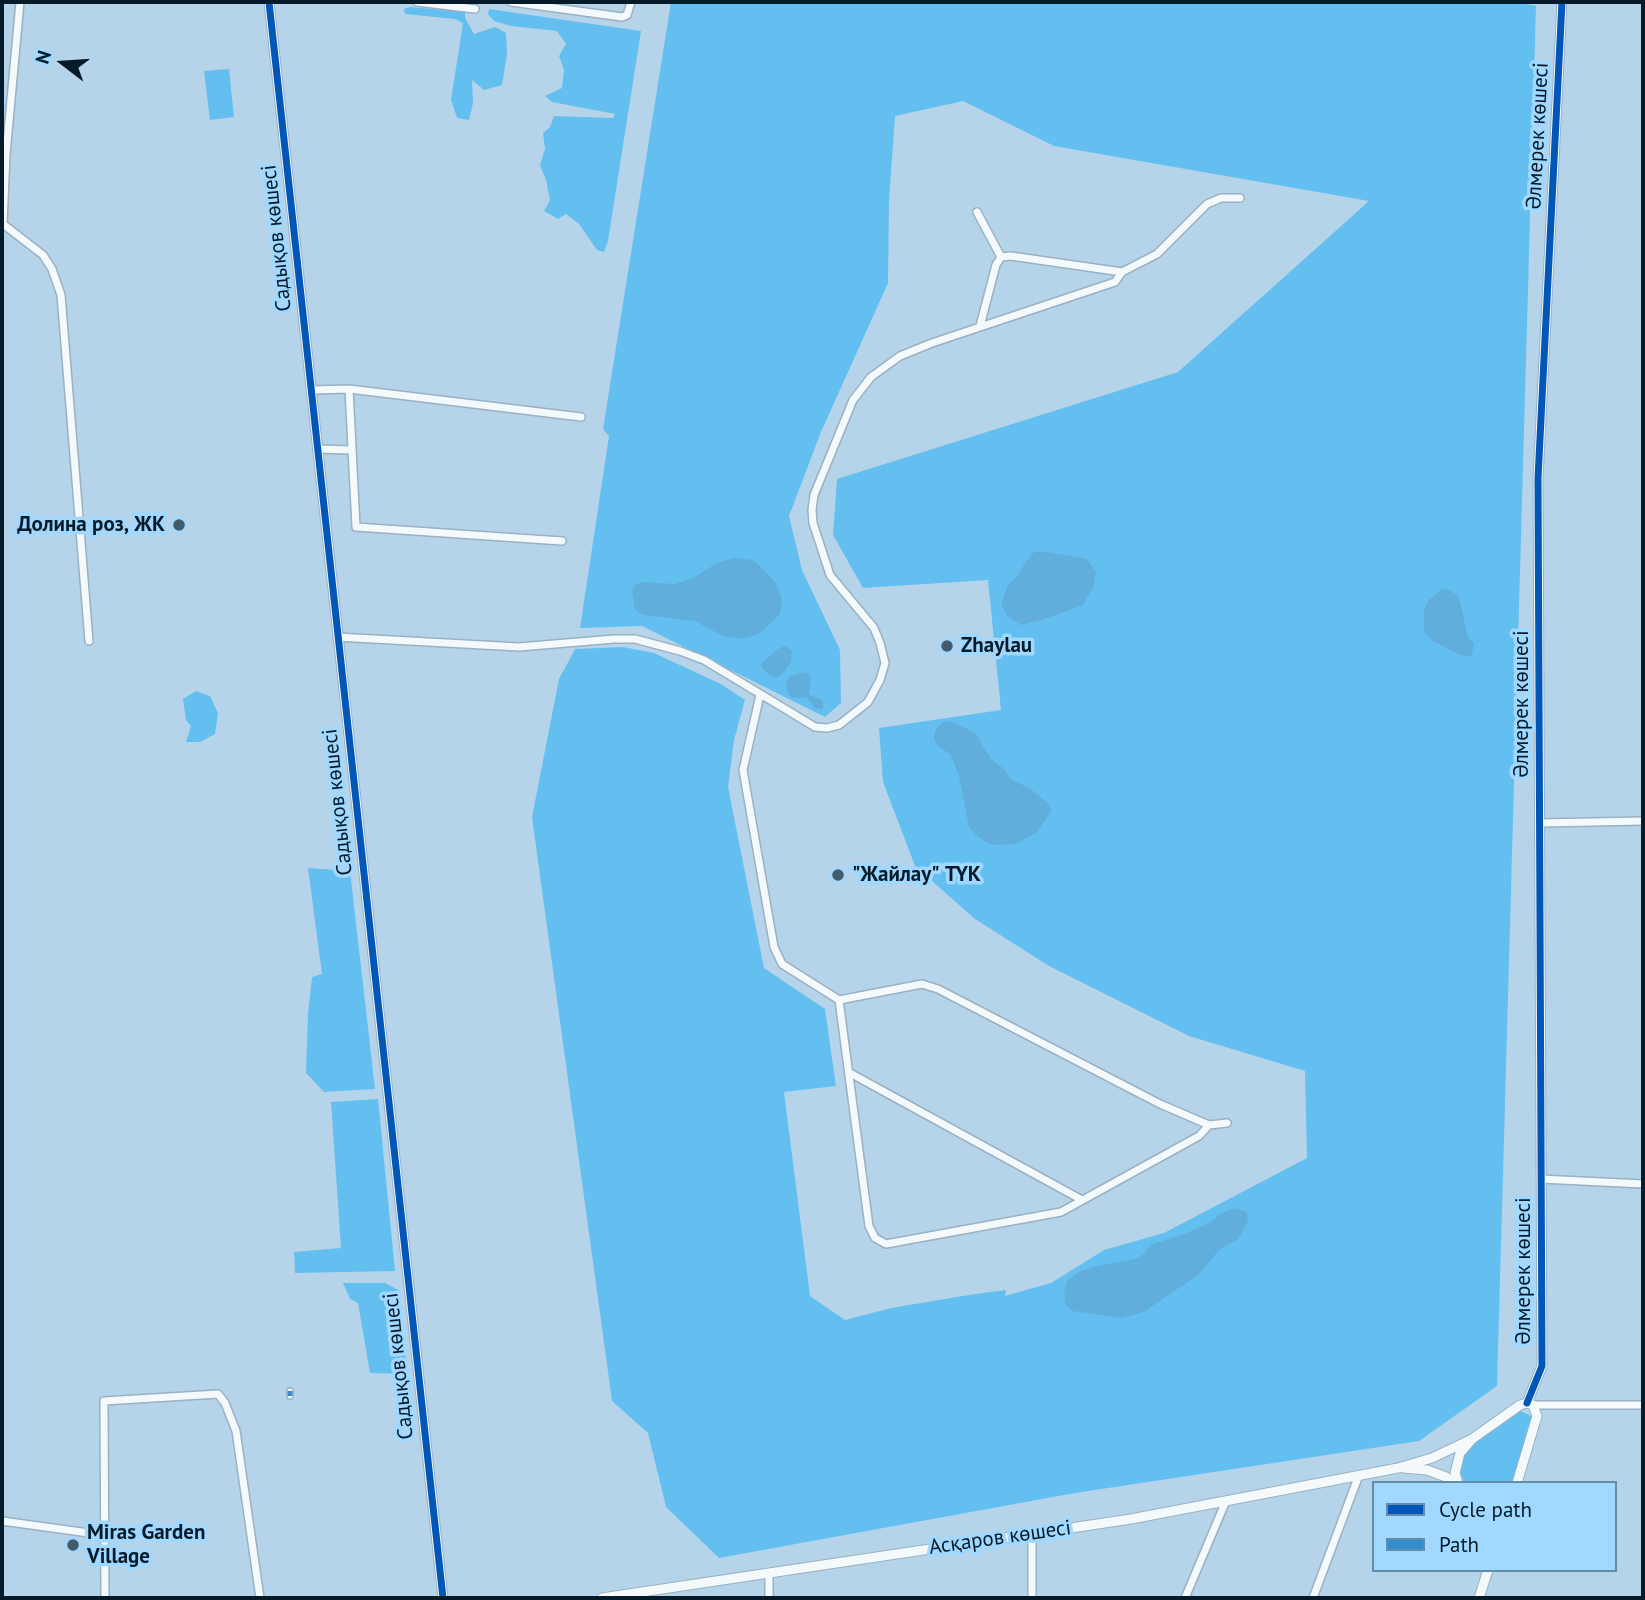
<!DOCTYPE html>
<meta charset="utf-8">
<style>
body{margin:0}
#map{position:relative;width:1645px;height:1600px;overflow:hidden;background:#b6d4e9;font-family:"PT Sans",sans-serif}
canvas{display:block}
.frame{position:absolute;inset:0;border:4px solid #051b29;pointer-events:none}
.legend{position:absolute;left:1372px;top:1481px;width:245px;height:91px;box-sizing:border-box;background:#a0d8ff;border:2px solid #628ca9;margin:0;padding:9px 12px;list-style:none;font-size:21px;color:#051b29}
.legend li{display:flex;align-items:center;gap:14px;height:35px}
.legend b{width:35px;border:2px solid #628ca9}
.north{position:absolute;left:28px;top:28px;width:70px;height:70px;-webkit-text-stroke:5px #a0d8ff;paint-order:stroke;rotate:287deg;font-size:19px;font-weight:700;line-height:28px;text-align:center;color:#051b29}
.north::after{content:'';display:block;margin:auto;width:24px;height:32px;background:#051b29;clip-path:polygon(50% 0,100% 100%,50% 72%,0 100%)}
</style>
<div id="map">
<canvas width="1645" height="1600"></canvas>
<div class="frame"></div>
<ul class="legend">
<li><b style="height:9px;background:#0057b8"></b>Cycle path</li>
<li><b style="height:9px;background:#338dcc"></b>Path</li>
</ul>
<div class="north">N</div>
</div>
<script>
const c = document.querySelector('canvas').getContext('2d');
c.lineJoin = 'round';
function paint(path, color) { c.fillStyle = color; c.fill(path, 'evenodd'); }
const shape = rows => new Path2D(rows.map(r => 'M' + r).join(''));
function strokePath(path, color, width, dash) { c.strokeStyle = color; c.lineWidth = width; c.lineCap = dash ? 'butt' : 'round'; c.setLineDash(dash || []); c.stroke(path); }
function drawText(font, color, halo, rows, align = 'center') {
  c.font = font + ' "PT Sans",sans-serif'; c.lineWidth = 7; c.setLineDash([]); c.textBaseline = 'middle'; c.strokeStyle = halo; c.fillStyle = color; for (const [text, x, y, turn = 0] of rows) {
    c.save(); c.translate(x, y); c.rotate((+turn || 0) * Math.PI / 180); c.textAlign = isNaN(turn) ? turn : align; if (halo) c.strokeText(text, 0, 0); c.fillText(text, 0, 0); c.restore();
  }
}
paint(shape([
 [671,2,1516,2,1536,6,1497,1386,1419,1441,1075,1493,719,1558,666,1507,648,1433,612,1401,532,817,559,679,575,649,623,647,654,653,721,684,745,700,734,740,728,787,764,968,825,1009,836,1086,784,1092,810,1296,845,1320,891,1308,975,1294,1006,1290,1005,1296,1051,1283,1104,1250,1164,1233,1307,1158,1305,1071,1189,1036,1049,966,975,919,915,866,883,782,879,728,1001,710,988,580,863,588,833,535,837,479,1178,372,1369,201,1054,146,963,101,895,116,889,201,888,283,821,432,789,516,802,570,840,650,841,703,825,717,642,626,580,628,609,436,603,429],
 [410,7,465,12,465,18,474,34,495,27,506,33,507,54,502,85,484,90,472,80,473,103,469,120,457,118,451,100,463,23,455,19,405,14,404,9],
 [489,9,641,31,608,241,604,252,597,250,579,224,566,214,558,219,544,211,550,200,546,180,540,165,545,149,543,133,550,127,554,116,613,118,615,114,552,102,545,96,562,88,564,70,559,56,566,44,557,31,511,26,494,21,488,14],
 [229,69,234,117,210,120,204,71],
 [196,691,210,696,218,713,215,734,200,742,186,742,191,726,186,720,183,699],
 [308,868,350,871,375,1089,324,1092,306,1073,308,1014,312,977,322,974],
 [378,1099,395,1271,295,1273,294,1252,341,1248,331,1102],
 [343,1283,385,1283,400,1291,407,1374,370,1373,358,1303,350,1299],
 [1519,1410,1531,1416,1533,1423,1513,1483,1464,1483,1460,1471,1464,1455,1475,1443]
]), '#64bff1');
paint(shape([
 [1034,552,1049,552,1087,559,1096,572,1094,586,1083,605,1039,621,1021,625,1007,616,1001,604,1008,585,1017,577,1025,563],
 [735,558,752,560,759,565,775,582,782,600,780,614,764,630,753,636,741,639,723,636,695,621,643,615,635,610,632,591,634,585,642,582,675,584,693,578,717,563],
 [1442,589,1449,590,1457,595,1460,601,1468,638,1474,643,1472,655,1466,657,1456,653,1433,641,1424,632,1424,611,1428,601],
 [784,646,792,650,791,662,782,674,775,678,771,676,761,667,761,664,778,649],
 [803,672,809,674,811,678,809,694,823,701,823,709,815,708,806,697,793,698,788,693,786,682,790,676],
 [944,721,955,723,975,733,991,759,1004,769,1011,779,1032,790,1048,803,1052,810,1036,833,1015,844,992,845,978,837,969,827,959,776,953,760,951,755,937,745,934,738,935,731],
 [1236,1208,1247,1212,1248,1222,1238,1239,1219,1250,1199,1274,1144,1312,1122,1318,1072,1311,1065,1303,1064,1293,1067,1281,1077,1273,1092,1267,1135,1259,1144,1254,1150,1245,1184,1234,1209,1223,1224,1212]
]), '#61addb');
const pedestrian = shape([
 [290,1391,290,1396]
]);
const minor = shape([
 [20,2,6,154,3,224,43,255,52,269,61,295,89,641],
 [417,2,475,9],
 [511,2,622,17,627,15,631,2],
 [977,212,1001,257],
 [980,326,996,265,1001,257,1011,256,1122,272],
 [349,389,581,417],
 [311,390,349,389,356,527,562,541],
 [317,449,352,450],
 [337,637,519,647,614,639,635,639,680,651,704,660,815,727,827,728,839,725,868,702,880,680,885,663,880,643,874,628,830,575,813,523,812,510,814,495,853,400,871,377,900,356,932,343,1115,282,1122,272,1157,254,1207,204,1221,198,1240,198],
 [760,695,743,770,774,947,782,964,839,1000,869,1226,875,1238,886,1244,1061,1212,1199,1136,1209,1125,1227,1123],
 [1541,823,1643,821],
 [839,1000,922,984,938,989,1160,1104,1209,1125],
 [850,1073,1082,1200],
 [1541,1179,1643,1184],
 [1533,1405,1643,1405],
 [2,1521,89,1533],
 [1032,1532,1032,1598],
 [769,1573,769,1598],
 [105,1598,104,1401,218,1394,225,1403,236,1431,260,1598],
 [1185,1598,1226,1501],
 [1313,1598,1359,1475]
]);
const tertiary = shape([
 [269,2,443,1598],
 [1527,1403,1542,1366,1538,478,1562,2],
 [1403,1468,1427,1470,1446,1477,1452,1483],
 [1458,1483,1455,1473,1460,1453,1472,1439,1520,1405,1527,1403,1533,1405,1537,1416,1517,1483],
 [602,1598,1131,1519,1398,1468,1432,1458,1472,1439],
 [1479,1598,1488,1570]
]);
strokePath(pedestrian, '#99b1c2', 8);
strokePath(minor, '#99b1c2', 10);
strokePath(tertiary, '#99b1c2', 11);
strokePath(pedestrian, '#f4f9fc', 5);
strokePath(minor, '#f4f9fc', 7);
strokePath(tertiary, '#f4f9fc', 9);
strokePath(shape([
 [290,1391,290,1396]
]), '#338dcc', 5, [10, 5]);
strokePath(shape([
 [269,2,443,1598],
 [1527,1403,1542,1366,1538,478,1562,2]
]), '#0057b8', 7);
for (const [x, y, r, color] of [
 [179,525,7,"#435c6c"],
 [947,646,7,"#435c6c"],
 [838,875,7,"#435c6c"],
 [73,1545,7,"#435c6c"]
]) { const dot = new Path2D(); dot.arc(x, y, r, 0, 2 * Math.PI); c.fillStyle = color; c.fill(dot); strokePath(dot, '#a0d8ff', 2.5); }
drawText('21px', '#051b29', '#a0d8ff', [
 ["Әлмерек көшесі",1538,136,-87],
 ["Садықов көшесі",277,238,-96],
 ["Әлмерек көшесі",1522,704,-90],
 ["Садықов көшесі",338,802,-96],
 ["Әлмерек көшесі",1524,1271,-90],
 ["Садықов көшесі",399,1366,-96],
 ["Асқаров көшесі",1000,1538,-8]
]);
drawText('bold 21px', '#051b29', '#a0d8ff', [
 ["Долина роз, ЖК",165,525,"right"],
 ["Zhaylau",961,646],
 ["\"Жайлау\" ТҮК",852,875],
 ["Miras Garden",87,1533],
 ["Village",87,1557]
], 'left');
</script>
